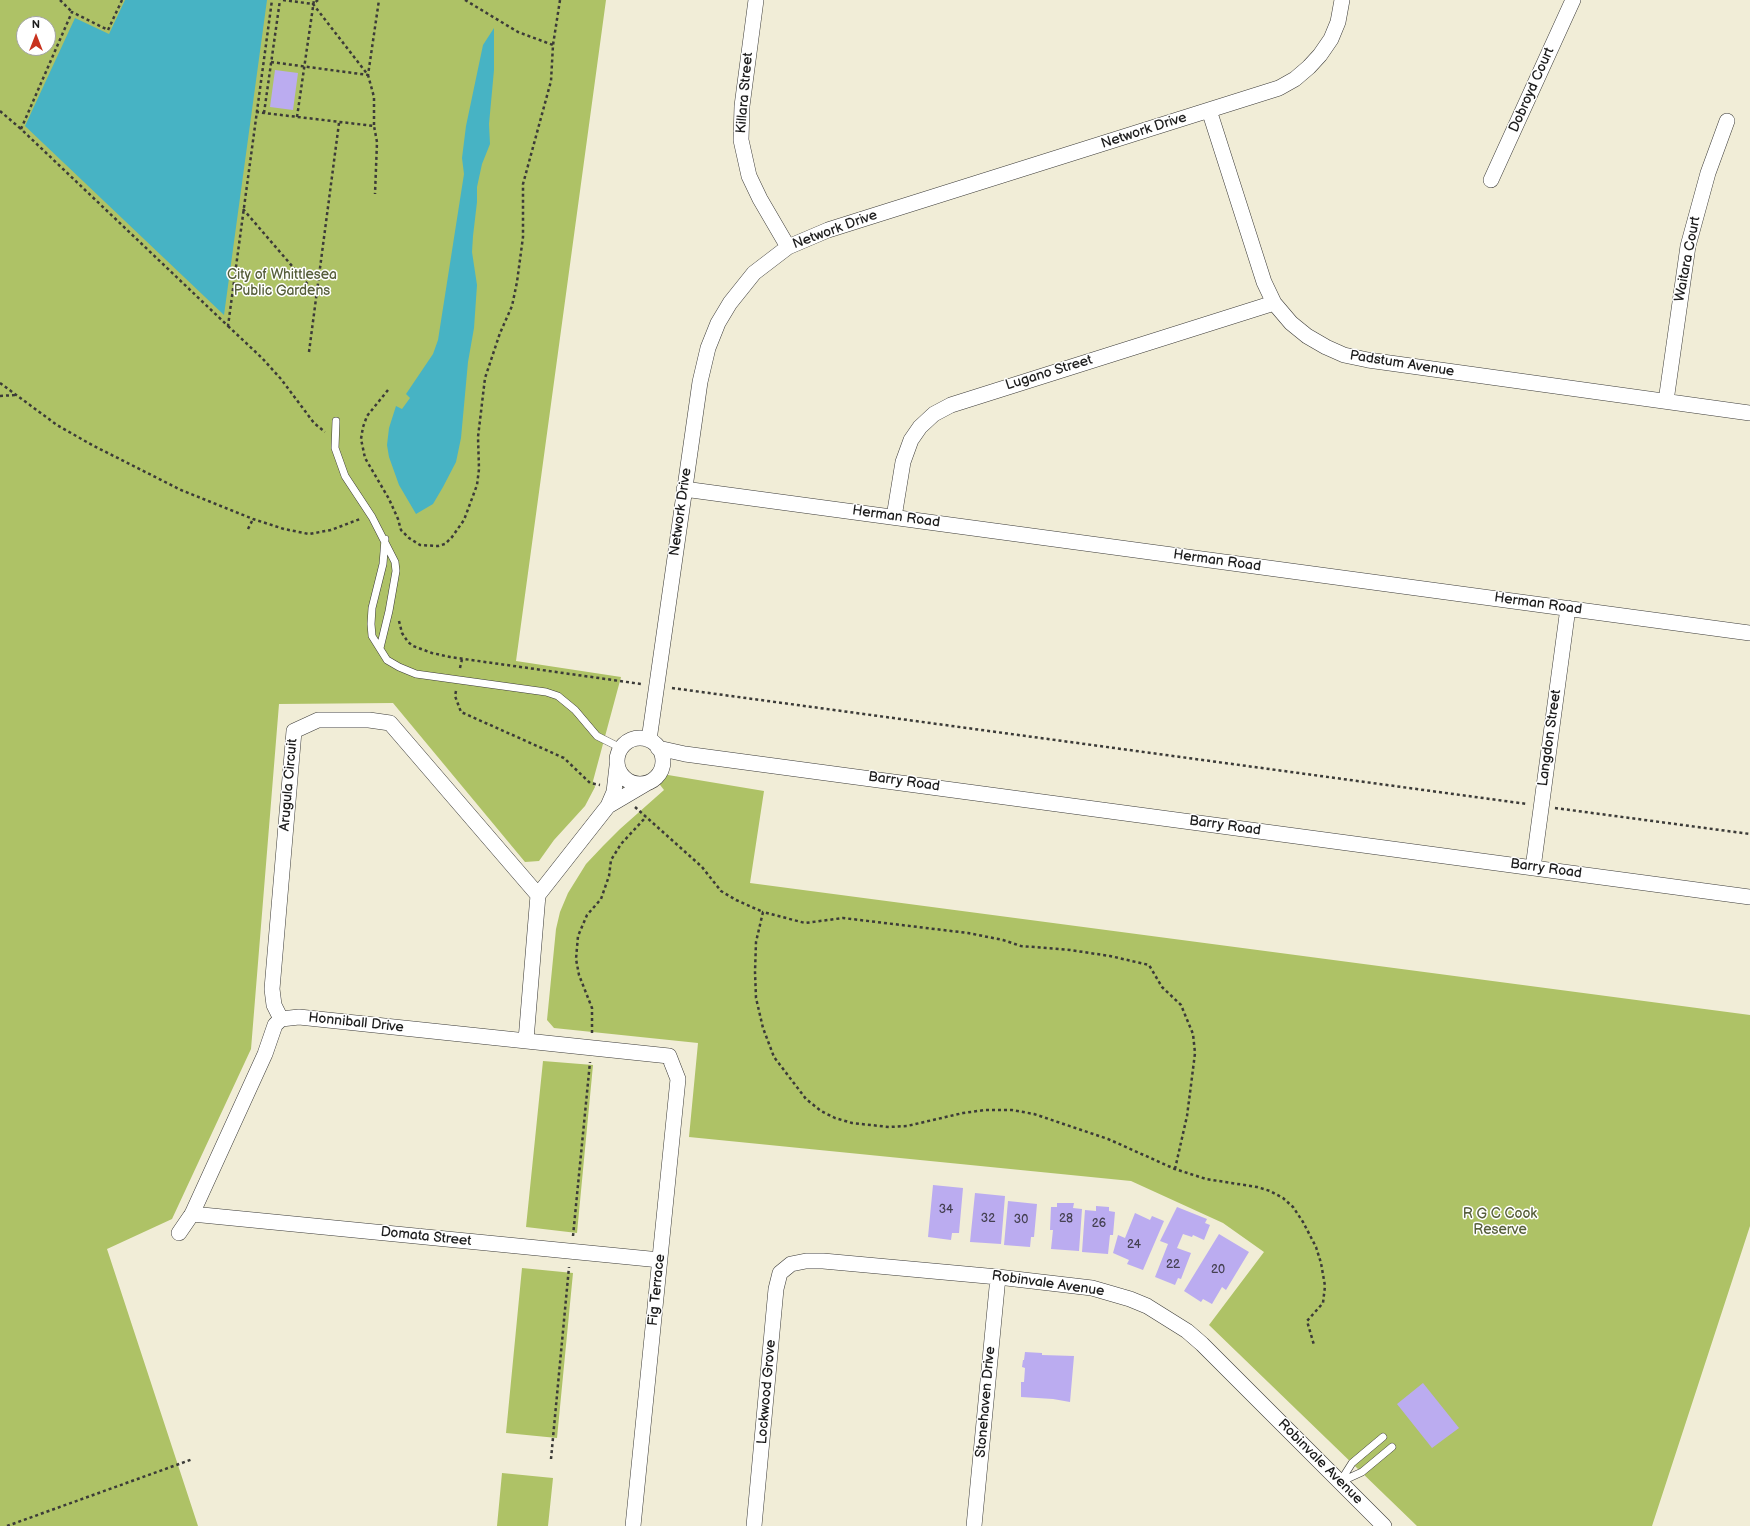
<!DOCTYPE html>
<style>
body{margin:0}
#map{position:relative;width:1750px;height:1526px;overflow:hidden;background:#f1edd7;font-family:"Balsamiq Sans",sans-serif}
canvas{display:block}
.north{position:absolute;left:16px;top:16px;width:40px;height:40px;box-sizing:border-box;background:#fff;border:1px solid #a4a4a4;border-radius:50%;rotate:0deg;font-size:11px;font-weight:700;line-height:16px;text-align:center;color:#1c1c1c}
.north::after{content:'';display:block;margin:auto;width:14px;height:18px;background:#c8321e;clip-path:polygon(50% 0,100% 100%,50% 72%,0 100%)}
</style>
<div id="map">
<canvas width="1750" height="1526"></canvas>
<div class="north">N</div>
</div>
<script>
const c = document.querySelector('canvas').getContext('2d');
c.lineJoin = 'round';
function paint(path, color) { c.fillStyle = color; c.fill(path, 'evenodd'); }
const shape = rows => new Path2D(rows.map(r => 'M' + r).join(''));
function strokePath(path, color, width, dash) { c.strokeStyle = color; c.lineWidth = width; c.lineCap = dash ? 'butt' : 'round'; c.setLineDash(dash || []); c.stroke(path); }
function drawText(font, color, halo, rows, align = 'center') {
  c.font = font + ' "Balsamiq Sans",sans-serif'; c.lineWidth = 3; c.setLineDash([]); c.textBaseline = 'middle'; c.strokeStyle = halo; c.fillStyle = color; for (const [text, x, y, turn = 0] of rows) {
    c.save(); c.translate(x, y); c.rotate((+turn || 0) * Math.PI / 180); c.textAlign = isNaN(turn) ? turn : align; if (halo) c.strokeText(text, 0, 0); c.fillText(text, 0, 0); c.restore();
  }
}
paint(shape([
 [0,0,606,0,516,661,621,677,593,781,595,787,585,806,554,840,539,861,525,862,393,703,279,704,251,1049,172,1219,107,1249,198,1526,0,1526],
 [24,24,48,24,48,48,24,48],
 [650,772,764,791,750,883,1750,1015,1750,1226,1652,1526,1417,1526,1209,1325,1264,1252,1223,1223,1131,1181,689,1137,698,1043,554,1028,547,1020,556,929,560,912,568,893,586,864,603,846,620,829,664,790],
 [543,1061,593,1065,577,1233,526,1227],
 [522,1268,573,1273,557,1438,506,1433],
 [502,1473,553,1478,548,1526,497,1526]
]), '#aec266');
paint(shape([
 [125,0,267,0,224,315,25,126,75,18,109,34],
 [494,28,494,70,489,124,490,144,482,164,477,187,477,202,473,236,472,252,477,285,474,328,468,362,461,438,456,462,443,487,433,504,416,514,399,485,389,457,387,445,389,428,396,406,402,409,410,398,406,394,433,354,438,340,464,174,462,158,466,126,483,45]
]), '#47b3c4');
paint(shape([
 [275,70,298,73,293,110,270,107],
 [933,1185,963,1188,959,1233,952,1233,951,1240,928,1237],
 [975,1193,1005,1196,1001,1244,970,1242],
 [1008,1201,1037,1204,1034,1237,1031,1237,1030,1247,1004,1245],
 [1057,1203,1074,1203,1073,1208,1082,1209,1079,1251,1051,1249,1053,1230,1050,1230,1051,1207,1057,1207],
 [1096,1206,1109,1207,1109,1211,1115,1212,1113,1235,1110,1235,1108,1254,1082,1252,1085,1210,1096,1211],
 [1177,1207,1207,1219,1205,1223,1210,1225,1204,1240,1193,1235,1192,1237,1183,1234,1177,1248,1191,1253,1181,1279,1178,1278,1175,1285,1155,1277,1168,1244,1160,1241],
 [1135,1213,1150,1220,1152,1216,1164,1221,1143,1270,1127,1264,1129,1260,1113,1253,1118,1235,1125,1238],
 [1219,1234,1249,1252,1226,1290,1222,1287,1212,1304,1203,1299,1201,1302,1184,1291],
 [1025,1352,1042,1353,1042,1355,1074,1356,1070,1402,1053,1399,1021,1397,1021,1382,1024,1382,1025,1368,1022,1367,1023,1360,1024,1360],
 [1423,1383,1459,1428,1432,1448,1397,1404]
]), '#bbacf0');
const lane = shape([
 [336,421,335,448,345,476,372,517,395,562,396,571,389,611,380,648],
 [385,539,383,564,372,608,371,624,372,636,387,660,399,667,416,674,546,692,558,696,575,710,597,736,621,748],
 [1340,1482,1362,1472,1392,1447],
 [1340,1482,1352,1463,1383,1437]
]);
const street = shape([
 [756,0,742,106,741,140,749,176,760,199,788,247],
 [1209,110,1264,282,1274,303,1291,323,1307,336,1326,347,1344,355,1368,360,1750,413],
 [1491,180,1573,0],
 [1666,401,1688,246,1708,173,1727,121],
 [684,489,1750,633],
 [894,517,903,462,911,440,920,427,934,414,951,405,1274,303],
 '617 761a23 23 0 1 1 46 0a23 23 0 1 1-46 0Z',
 [649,740,700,382,708,348,718,323,730,303,754,273,788,247,828,230,1279,88,1295,79,1309,67,1320,55,1331,39,1338,22,1342,0],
 [658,748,685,754,1750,897],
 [608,806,647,783],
 [1533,868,1568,608],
 [281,1019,274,1005,272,989,294,731,318,720,369,720,390,723,538,895],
 [526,1040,538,895,608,806,614,792,617,766],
 [192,1214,660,1260],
 [179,1233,192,1214,265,1054,275,1025,281,1019,299,1017,669,1056,678,1079,633,1526],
 [754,1526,776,1289,780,1273,791,1264,806,1261,823,1261,998,1277,1092,1288,1130,1299,1147,1306,1187,1331,1202,1344,1384,1526],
 [974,1526,998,1277]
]);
strokePath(lane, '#3c3b38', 8);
strokePath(street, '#3c3b38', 16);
strokePath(shape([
 [60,0,72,12],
 [122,0,108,30,72,12,21,129,228,326,272,0],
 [283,0,313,4],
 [318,0,313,4,368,75,374,97,374,126],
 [465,0,518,32,553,45],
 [271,62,368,75,379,0],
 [0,111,21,129],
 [256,112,374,126,377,142,375,194],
 [264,113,280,0],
 [297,117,314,0],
 [243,209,317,295],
 [228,326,262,358,281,379,314,423,325,432],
 [309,352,339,123],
 [0,383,57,425,92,445,181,490,253,519,284,529,309,534,331,530,360,519],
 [388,390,367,416,363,427,361,439,365,458,389,499,398,519,401,530,409,538,420,545,438,546,445,544,452,537,464,520,477,485,479,469,478,437,485,378,500,333,512,306,517,282,523,237,523,184,551,81,553,45,560,0],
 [0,396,15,395],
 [248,529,253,519],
 [399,621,402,633,408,642,413,646,432,653,450,657,641,684],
 [460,668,462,659],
 [672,688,1527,804],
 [456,691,455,696,461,712,564,758,590,783,600,785],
 [635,807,702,867,721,891,736,900,763,912],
 [1555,808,1750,834],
 [592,1033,592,1008,579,975,576,959,578,936,587,915,601,899,609,876,611,860,621,844,646,817],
 [1175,1169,1187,1116,1191,1085,1195,1053,1193,1034,1181,1005,1162,987,1149,965,1110,956,1070,950,1021,946,1003,940,968,933,843,918,805,923,763,912,756,942,755,972,756,998,763,1028,774,1057,806,1099,821,1111,835,1118,852,1123,889,1127,907,1126,963,1113,985,1110,1012,1110,1034,1114,1108,1139,1175,1169,1206,1179,1257,1187,1270,1191,1283,1198,1293,1207,1303,1222,1316,1247,1321,1263,1325,1286,1323,1303,1307,1321,1314,1345],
 [573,1236,590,1062],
 [551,1459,569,1267],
 [7,1526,193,1459]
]), '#3c3b38', 2.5, [3, 3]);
strokePath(lane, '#fff', 7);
strokePath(street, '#fff', 15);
drawText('12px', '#444051', null, [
 ["34",946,1210],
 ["32",988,1219],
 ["28",1066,1219],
 ["30",1021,1220],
 ["26",1099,1224],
 ["24",1134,1245],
 ["22",1173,1265],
 ["20",1218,1270]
]);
drawText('14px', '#1c1c1c', '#fff', [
 ["Dobroyd Court",1532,90,-66],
 ["Killara Street",745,93,-85],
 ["Network Drive",1144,131,-18],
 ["Network Drive",835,230,-20],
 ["Waitara Court",1688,259,-79],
 ["Padstum Avenue",1402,364,9],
 ["Lugano Street",1049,373,-17],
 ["Network Drive",681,512,-82],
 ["Herman Road",896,517,8],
 ["Herman Road",1217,561,8],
 ["Herman Road",1538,604,8],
 ["Langdon Street",1550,738,-82],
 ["Barry Road",904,782,8],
 ["Arugula Circuit",289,785,-85],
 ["Barry Road",1225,826,8],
 ["Barry Road",1546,869,8],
 ["Honniball Drive",356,1023,6],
 ["Domata Street",426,1237,6],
 ["Robinvale Avenue",1048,1284,8],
 ["Fig Terrace",657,1290,-84],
 ["Lockwood Grove",767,1392,-85],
 ["Stonehaven Drive",986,1402,-85],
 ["Robinvale Avenue",1320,1462,45]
]);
drawText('14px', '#565e3a', '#fff', [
 ["City of Whittlesea",282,275],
 ["Public Gardens",282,291],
 ["R G C Cook",1500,1214],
 ["Reserve",1500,1230]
]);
</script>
